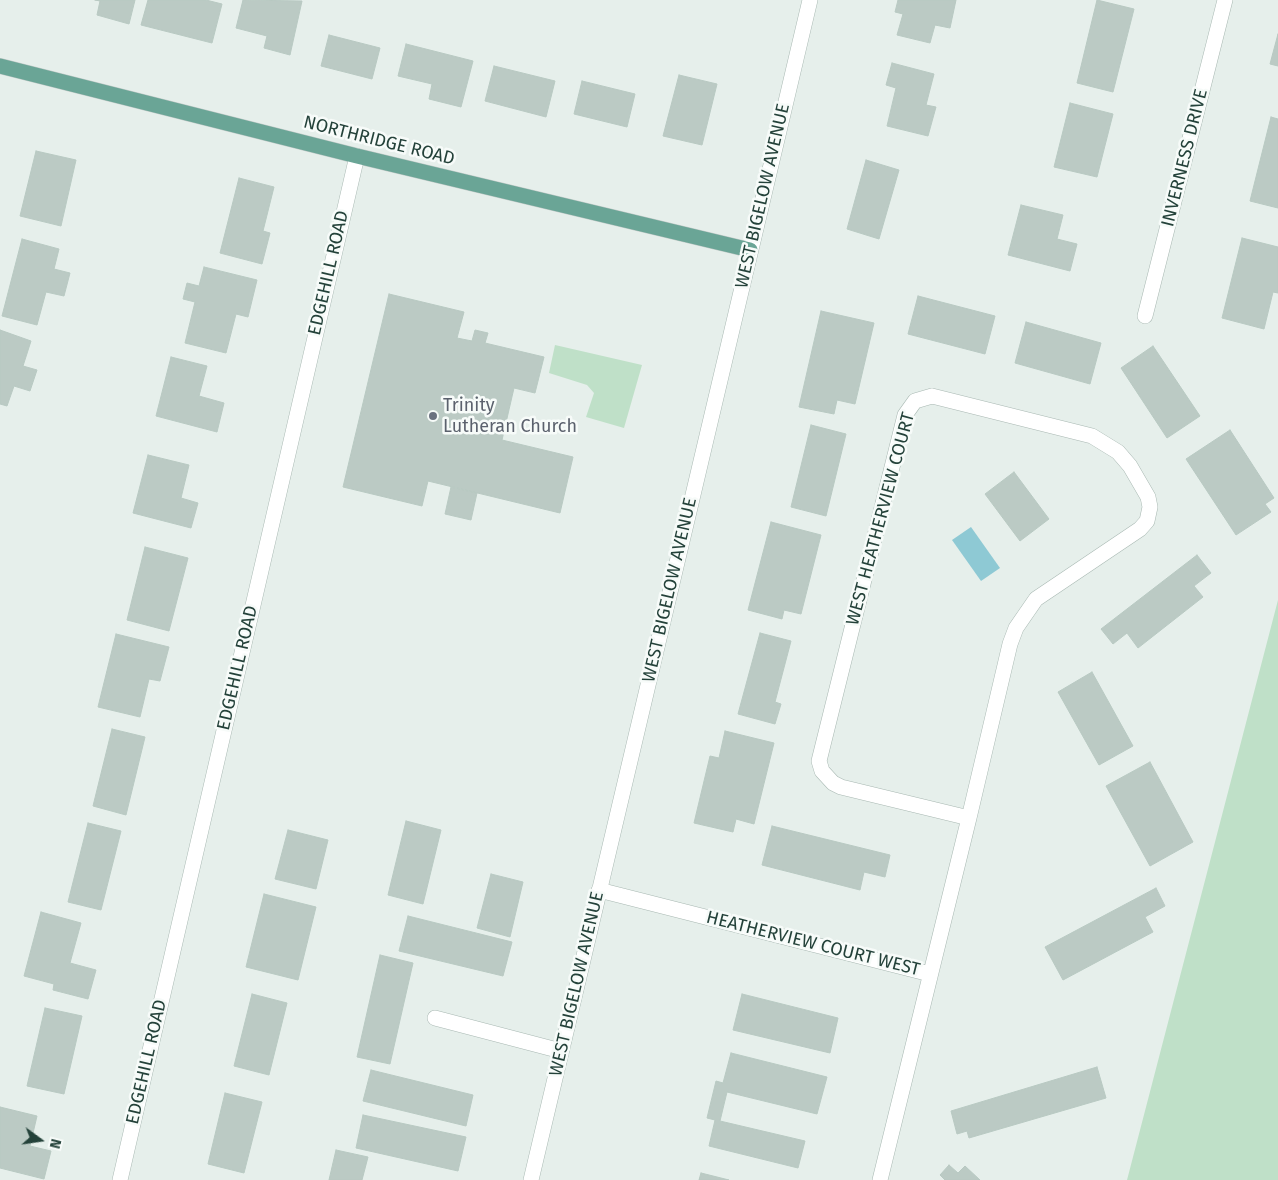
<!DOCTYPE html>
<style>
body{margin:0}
#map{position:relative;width:1278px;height:1180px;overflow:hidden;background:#e6efeb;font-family:"Fira Sans",sans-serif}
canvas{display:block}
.north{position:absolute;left:15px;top:1115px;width:50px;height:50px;-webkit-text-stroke:4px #f7fbf9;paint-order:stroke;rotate:104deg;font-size:14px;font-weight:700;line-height:20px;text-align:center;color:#24423a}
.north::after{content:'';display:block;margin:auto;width:18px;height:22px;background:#24423a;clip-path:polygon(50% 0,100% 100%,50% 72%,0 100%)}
</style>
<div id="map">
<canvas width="1278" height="1180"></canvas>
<div class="north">N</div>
</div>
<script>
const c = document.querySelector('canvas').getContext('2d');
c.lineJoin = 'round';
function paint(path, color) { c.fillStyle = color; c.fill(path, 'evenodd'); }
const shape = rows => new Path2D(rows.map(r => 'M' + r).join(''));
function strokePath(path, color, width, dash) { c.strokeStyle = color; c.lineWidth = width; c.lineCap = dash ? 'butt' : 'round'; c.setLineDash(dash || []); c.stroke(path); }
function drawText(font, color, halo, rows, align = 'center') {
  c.font = font + ' "Fira Sans",sans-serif'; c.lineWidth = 5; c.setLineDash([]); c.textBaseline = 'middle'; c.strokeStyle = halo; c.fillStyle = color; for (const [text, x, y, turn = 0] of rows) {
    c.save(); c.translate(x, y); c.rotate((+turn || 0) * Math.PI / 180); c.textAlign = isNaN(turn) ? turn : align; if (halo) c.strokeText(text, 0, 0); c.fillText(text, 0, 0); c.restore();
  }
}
paint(shape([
 [555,345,642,365,624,428,586,417,594,393,587,385,549,373],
 [1278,600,1278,1180,1127,1180]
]), '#bfe0c8');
paint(shape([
 [971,527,1000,568,981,581,952,540]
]), '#8ec9d4');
const building = shape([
 [95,0,135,0,129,24,97,15,100,1,95,0],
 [148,0,206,0,222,4,212,43,141,25,148,0],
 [243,0,302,1,290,55,264,48,267,36,236,28,243,0],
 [898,0,956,0,950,28,935,25,930,43,897,35,903,14,895,12,898,0],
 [1097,0,1134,9,1113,92,1077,83,1097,0],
 [1278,34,1278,66,1270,64,1278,34],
 [329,35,380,48,372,79,321,66,329,35],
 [406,44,473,61,461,107,429,99,432,84,398,76,406,44],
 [892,63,934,74,926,105,936,107,928,136,887,126,896,88,886,85,892,63],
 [494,66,555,81,546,117,485,101,494,66],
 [679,75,717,84,702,145,663,136,679,75],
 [582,81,635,94,627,127,574,114,582,81],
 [1070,103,1113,114,1097,177,1054,167,1070,103],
 [1271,117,1278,119,1278,208,1250,201,1271,117],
 [36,151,76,160,61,226,20,216,36,151],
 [866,160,899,170,879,239,847,229,866,160],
 [239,178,274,187,263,231,270,233,262,264,220,253,239,178],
 [1021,205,1063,215,1057,239,1077,244,1070,271,1008,255,1021,205],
 [1242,238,1278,247,1278,293,1273,292,1264,329,1222,318,1242,238],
 [22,239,59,249,54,269,70,273,64,296,46,292,37,325,2,316,22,239],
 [204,267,257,280,248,317,236,314,226,353,185,343,195,302,183,299,187,283,199,286,204,267],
 [389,294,464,312,457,338,472,341,475,330,488,333,485,343,544,357,535,393,514,388,502,440,573,457,560,513,428,481,422,506,343,487,389,294],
 [918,296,995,316,985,354,908,334,918,296],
 [821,311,874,323,855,404,837,400,834,414,799,407,821,311],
 [1026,322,1101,343,1090,384,1015,363,1026,322],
 [0,330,31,341,23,366,37,370,30,391,14,386,7,406,0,404,0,330],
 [1153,346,1200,416,1167,438,1121,368,1153,346],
 [171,357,207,366,199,396,224,403,217,432,156,416,171,357],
 [811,425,846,434,826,516,791,507,811,425],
 [1230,430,1274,498,1265,504,1271,512,1236,535,1186,459,1230,430],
 [148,455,189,465,181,498,198,503,191,528,133,513,148,455],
 [1014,472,1049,519,1020,541,985,494,1014,472],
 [451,487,477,493,471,520,445,514,451,487],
 [771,522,821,535,801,614,784,610,782,619,748,610,771,522],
 [145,547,188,558,169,631,127,620,145,547],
 [1197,555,1211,573,1194,586,1203,597,1138,648,1127,633,1113,644,1101,629,1197,555],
 [760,633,791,641,775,702,781,704,775,724,738,714,760,633],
 [116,634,169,647,160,681,149,679,140,717,98,707,116,634],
 [1092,672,1133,746,1099,765,1058,692,1092,672],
 [112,729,145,737,126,815,93,806,112,729],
 [725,731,774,743,754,824,736,819,733,832,694,823,710,756,719,758,725,731],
 [1150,762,1193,842,1150,866,1106,786,1150,762],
 [406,821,441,830,423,904,388,895,406,821],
 [88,823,121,831,101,910,68,902,88,823],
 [772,826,890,855,885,877,864,872,860,890,762,865,772,826],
 [288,830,328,840,316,889,275,879,288,830],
 [491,874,523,882,510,937,477,928,491,874],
 [1156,888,1165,906,1145,917,1153,932,1063,980,1045,947,1156,888],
 [264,894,316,907,298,980,246,967,264,894],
 [41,912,81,923,70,963,96,970,88,999,53,990,54,984,24,976,41,912],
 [408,916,512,942,503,976,399,951,408,916],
 [380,955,413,963,390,1064,357,1057,380,955],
 [252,994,287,1003,269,1075,234,1066,252,994],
 [742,994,838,1018,830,1053,733,1030,742,994],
 [45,1008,82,1016,64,1094,27,1086,45,1008],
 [731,1053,827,1077,817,1114,727,1092,720,1121,805,1141,798,1168,709,1146,715,1120,707,1118,716,1081,723,1083,731,1053],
 [1097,1067,1106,1098,969,1138,967,1131,957,1134,951,1111,1097,1067],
 [371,1070,473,1095,466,1126,363,1101,371,1070],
 [225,1093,262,1102,244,1173,208,1164,225,1093],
 [0,1107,37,1116,30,1146,51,1151,44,1179,0,1168,0,1107],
 [363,1115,466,1137,458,1171,356,1148,363,1115],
 [336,1150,368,1157,362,1180,329,1180,336,1150],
 [949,1165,958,1173,965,1166,980,1180,945,1180,940,1175,949,1165],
 [701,1173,729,1180,699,1180,701,1173]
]);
paint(building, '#bbcac4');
strokePath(building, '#b8c9c2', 1);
const minor = shape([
 [1145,316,1225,0],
 [932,396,1092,436,1118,452,1130,466,1148,497,1150,507,1147,521,1140,529,1036,599,1016,628,1010,644,969,818,841,787,833,783,822,771,819,761,905,415,915,401,932,396],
 [599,890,930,974],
 [435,1018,561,1051],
 [120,1180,357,156],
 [531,1180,810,0],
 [880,1180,969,818]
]);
const major = shape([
 [0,66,357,156,750,250]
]);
strokePath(minor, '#a8b8b2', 16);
strokePath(major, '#c2cac8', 16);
strokePath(minor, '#fff', 15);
strokePath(major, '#6aa596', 15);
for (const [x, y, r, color] of [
 [433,416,5,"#6b7280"]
]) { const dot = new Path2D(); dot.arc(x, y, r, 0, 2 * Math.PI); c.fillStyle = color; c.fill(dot); strokePath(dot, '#f7fbf9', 2); }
drawText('18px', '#24423a', '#f7fbf9', [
 ["NORTHRIDGE ROAD",379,141,14],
 ["INVERNESS DRIVE",1185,158,-76],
 ["WEST BIGELOW AVENUE",763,196,-77],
 ["EDGEHILL ROAD",329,273,-77],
 ["WEST HEATHERVIEW COURT",881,519,-75],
 ["WEST BIGELOW AVENUE",670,590,-77],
 ["EDGEHILL ROAD",238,668,-77],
 ["HEATHERVIEW COURT WEST",813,944,14],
 ["WEST BIGELOW AVENUE",577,984,-77],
 ["EDGEHILL ROAD",147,1062,-77]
]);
drawText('18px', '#5b616d', '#f7fbf9', [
 ["Trinity",443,406],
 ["Lutheran Church",443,427]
], 'left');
</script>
